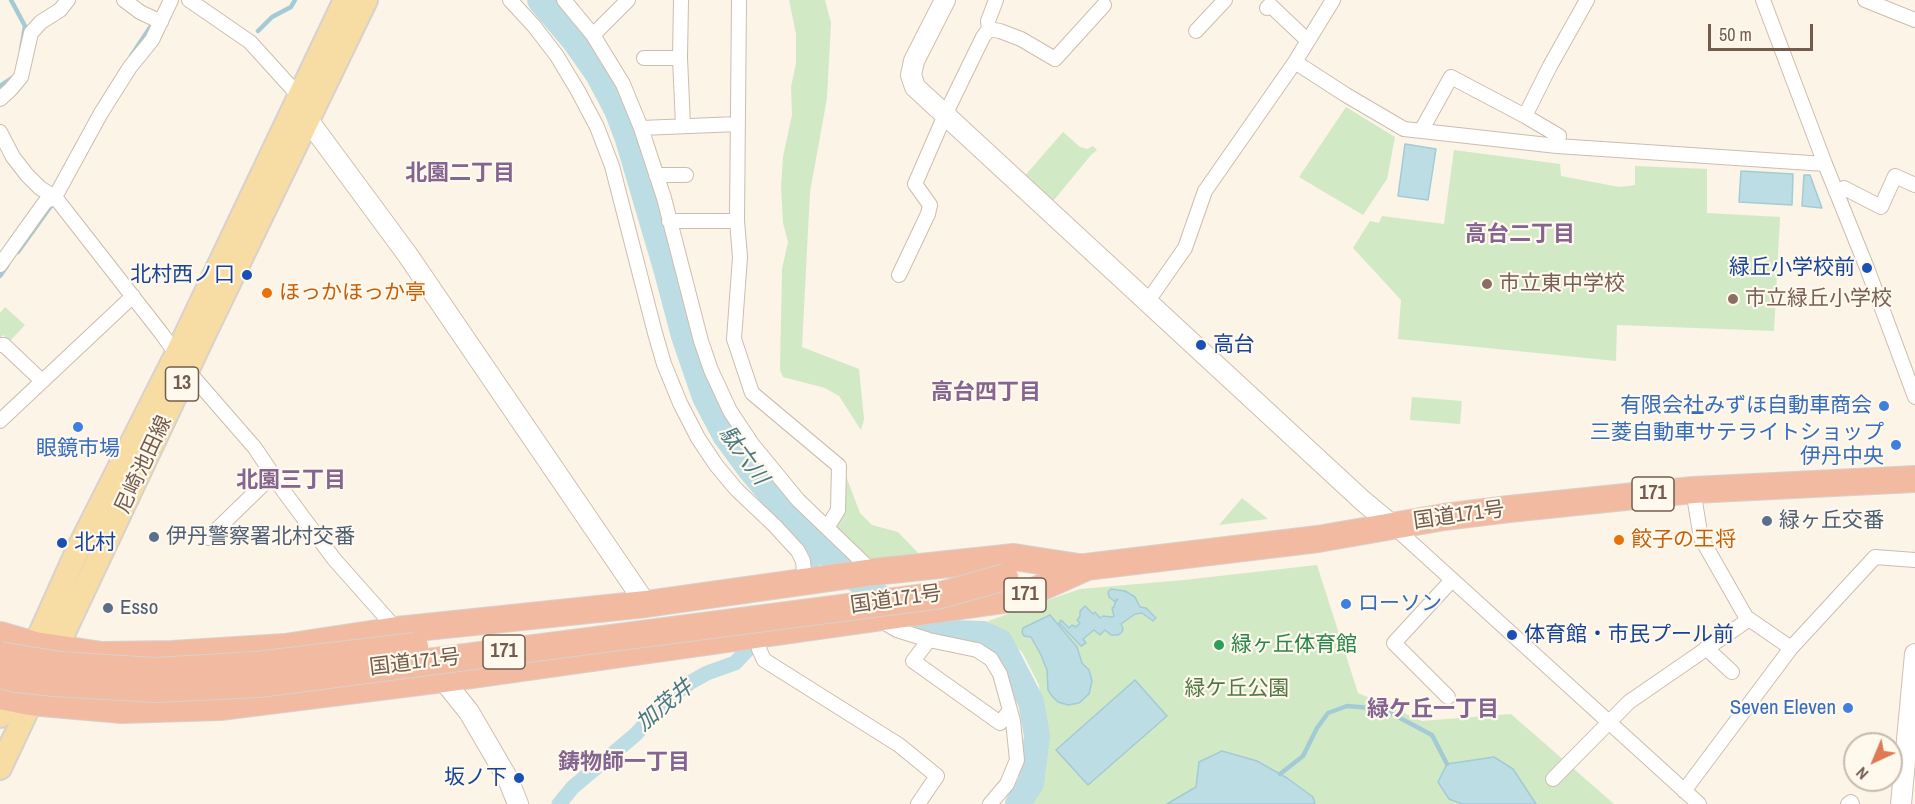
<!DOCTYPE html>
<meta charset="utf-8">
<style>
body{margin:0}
#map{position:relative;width:1915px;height:804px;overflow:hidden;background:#fbf4e7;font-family:"Archivo Narrow",sans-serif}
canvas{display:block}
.north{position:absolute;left:1843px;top:732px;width:60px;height:60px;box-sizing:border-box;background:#fef8ed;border:2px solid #c7baad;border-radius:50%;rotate:224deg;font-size:16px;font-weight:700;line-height:24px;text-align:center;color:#745c4c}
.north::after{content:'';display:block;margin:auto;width:21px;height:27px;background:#df7952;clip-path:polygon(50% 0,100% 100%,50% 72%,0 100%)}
.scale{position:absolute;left:1708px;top:24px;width:105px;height:27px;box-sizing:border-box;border:3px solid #745c4c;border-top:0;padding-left:8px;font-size:18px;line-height:21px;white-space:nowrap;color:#745c4c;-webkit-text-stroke:4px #fef8ed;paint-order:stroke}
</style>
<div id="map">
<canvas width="1915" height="804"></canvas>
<div class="north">N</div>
<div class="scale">50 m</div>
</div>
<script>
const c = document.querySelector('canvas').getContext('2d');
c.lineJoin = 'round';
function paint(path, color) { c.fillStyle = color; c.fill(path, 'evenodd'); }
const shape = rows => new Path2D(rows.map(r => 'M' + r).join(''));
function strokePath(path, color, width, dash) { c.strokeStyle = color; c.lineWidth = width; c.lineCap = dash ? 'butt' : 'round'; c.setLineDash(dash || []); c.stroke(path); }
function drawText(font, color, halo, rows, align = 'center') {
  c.font = font + ' "Archivo Narrow","Noto Sans JP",sans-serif'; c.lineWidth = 4.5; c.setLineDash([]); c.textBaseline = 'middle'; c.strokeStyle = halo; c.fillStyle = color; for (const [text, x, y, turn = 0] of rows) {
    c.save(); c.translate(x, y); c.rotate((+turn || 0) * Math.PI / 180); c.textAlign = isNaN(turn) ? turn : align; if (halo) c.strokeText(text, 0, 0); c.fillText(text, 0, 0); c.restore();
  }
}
paint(shape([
 [789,0,825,0,831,23,827,98,810,192,802,347,859,369,864,419,861,430,839,396,825,388,783,377,780,370,782,269,788,242,783,223,781,187,783,157,792,115,791,87,796,63,796,34],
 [1346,107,1395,137,1387,179,1363,215,1299,177],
 [1063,132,1080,147,1087,149,1093,146,1097,150,1091,155,1054,200,1046,201,1022,179],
 [1454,150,1560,164,1561,176,1619,187,1635,185,1635,166,1707,169,1707,213,1780,217,1774,331,1617,325,1616,361,1398,339,1401,300,1353,248,1370,221,1379,223,1382,216,1444,224],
 [5,307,25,325,10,341,3,335,0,338,0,313],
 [1412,397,1462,401,1460,424,1410,420],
 [847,464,846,476,860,513,872,525,898,532,919,554,870,561,837,529,834,521,840,468],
 [1242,498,1268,519,1219,525],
 [1317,565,1358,693,1422,721,1511,714,1614,804,1032,804,1046,767,1039,685,1022,652,988,621,1080,589,1184,580]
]), '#d2e9c6');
const water = shape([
 [1405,144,1436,149,1428,200,1398,196,1405,144],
 [1741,171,1793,174,1792,205,1739,202,1741,171],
 [1804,175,1810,175,1822,208,1802,206,1804,175],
 [1111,589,1125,591,1135,597,1140,607,1146,608,1156,618,1153,621,1142,613,1135,614,1121,624,1123,628,1122,632,1118,635,1111,635,1105,630,1100,635,1094,630,1083,639,1086,643,1081,646,1059,623,1061,620,1069,628,1072,625,1076,627,1080,623,1077,620,1080,616,1080,611,1085,606,1093,614,1095,612,1100,618,1103,616,1112,617,1114,616,1112,608,1114,607,1115,603,1118,599,1114,601,1109,597,1108,592,1111,589],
 [1050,615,1077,647,1082,663,1089,670,1092,681,1089,694,1079,703,1068,705,1058,702,1052,696,1048,690,1047,670,1041,655,1031,637,1024,636,1022,632,1023,628,1050,615],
 [1135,680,1167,716,1088,785,1056,750,1135,680],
 [1222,751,1257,761,1287,778,1313,797,1315,804,1167,804,1196,787,1199,762,1222,751],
 [1494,757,1513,769,1536,804,1462,804,1449,799,1438,782,1447,764,1494,757]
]);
paint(water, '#bcdde4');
strokePath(water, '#a3cbd6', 1.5);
strokePath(shape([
 [11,0,25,26,21,50],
 [258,31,272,17,291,7,295,0],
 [131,56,153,23],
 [0,86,15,76],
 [18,252,51,206,52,202],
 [0,276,7,266],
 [1280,774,1303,756,1317,728,1328,713,1347,706,1383,709,1432,735,1447,764]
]), '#a3cbd6', 4.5);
strokePath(shape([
 [810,564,817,557,820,547,827,538],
 [559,804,573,787,635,735,669,698,691,682,707,673,735,663,752,645]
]), '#bcdde4', 15);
strokePath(shape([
 [540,0,574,40,598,74,617,110,628,139,666,268,684,336,705,397,725,435,750,469,777,501,820,547,855,578,924,632,983,634,1000,642,1031,702,1037,736,1031,783,1018,804]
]), '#bcdde4', 26);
const street = shape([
 [124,0,140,12,161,22],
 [189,0,250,42,299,96],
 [510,0,534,26,557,56,578,91,597,127,612,166,655,333,664,364,680,403,698,438,716,465,736,489,775,526,798,551,803,561,805,581],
 [564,0,593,35,623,84,641,128,664,198,701,341,711,370,730,411,752,444,798,500,873,572],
 [681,0,680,58,683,125],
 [739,0,737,221,740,257,734,339,752,393,839,466,838,510,827,528],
 [1763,0,1825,164,1867,268,1915,397],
 [1865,0,1915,20],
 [1267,8,1270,5,1308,41],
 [989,29,988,21,996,0],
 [1196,31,1225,0],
 [593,35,628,0],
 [644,58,680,58],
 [1295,62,1346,95,1404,129,1557,146,1825,164],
 [0,99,10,90,21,77,31,33,41,22,60,10,68,0],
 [1525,116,1550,66,1587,0],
 [641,128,738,124],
 [1421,131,1451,77,1525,116,1559,136,1557,146],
 [0,132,13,157,27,175,40,188,55,197,162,334,188,371,255,448,285,493,334,559,397,630],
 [656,175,686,175],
 [1836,192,1844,188,1881,207,1895,176,1915,185],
 [669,221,737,221],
 [0,265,45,202,55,197,101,113,130,67,152,40,171,0],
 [899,275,928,214,930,205,915,184,945,115,983,37,989,29,1000,31,1021,39,1055,59,1104,5],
 [1148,301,1185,248,1205,191,1295,62,1333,0],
 [0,345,4,345,42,381],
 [0,421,133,296],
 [1693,490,1701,538,1746,617,1791,648],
 [1393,526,1699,804],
 [208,538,273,475],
 [880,620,897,630,929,640,977,650,991,659,1000,674,1013,721,1017,760,1007,784,990,804],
 [760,635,759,649,764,660,899,745,937,776,918,804],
 [929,640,913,661,1000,723,1010,710],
 [1706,648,1732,672],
 [1448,697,1394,643,1452,580],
 [1553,779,1629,702,1748,620],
 [1684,791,1791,648,1875,557,1915,560],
 [1848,804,1851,802,1852,804]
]);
const secondary = shape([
 [945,0,914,61,911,75,915,87,1363,501,1393,526],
 [304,107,308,120,407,254,646,604],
 [436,671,469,712,508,779,518,804],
 [1901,804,1915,654]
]);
const primary = shape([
 [0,716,35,645,78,549,177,353,345,0],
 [0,768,204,335,366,0]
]);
const highway = shape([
 [1069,569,1318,539,1444,517,1509,509,1693,490,1915,479],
 [0,635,35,645,102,655,172,654,285,647,397,630,646,604,873,572,1014,557,1085,568],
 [0,696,30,702,122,710,220,707,443,679,1018,598,1085,568]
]);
strokePath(street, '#cdbdae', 16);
strokePath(secondary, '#d1bfae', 22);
strokePath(primary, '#d8d1cd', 26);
strokePath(highway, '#d8d1cd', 28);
strokePath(street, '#fff', 14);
strokePath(secondary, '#fff', 20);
strokePath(primary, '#f7dca3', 22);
strokePath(highway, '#f2baa1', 26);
const highwayBridge = shape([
 [0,655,60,665,155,671,256,665,415,646],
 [0,675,16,679,54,683,156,689,259,684,941,595,1005,577]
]);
strokePath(highwayBridge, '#d8d1cd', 28, []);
strokePath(highwayBridge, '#f2baa1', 26);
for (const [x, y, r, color] of [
 [1867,268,6,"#1a4fb4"],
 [247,275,6,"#1a4fb4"],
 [1487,284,6,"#8d6e63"],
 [267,293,6,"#e8710a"],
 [1733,299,6,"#8d6e63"],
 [1201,345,6,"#1a4fb4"],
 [1884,406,6,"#3f7fe0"],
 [78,427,6,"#3f7fe0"],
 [1896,445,6,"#3f7fe0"],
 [1767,521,6,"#5c6f8a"],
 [154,537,6,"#5c6f8a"],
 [1619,540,6,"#e8710a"],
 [62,543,6,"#1a4fb4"],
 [1346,604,6,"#3f7fe0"],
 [108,608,6,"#5c6f8a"],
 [1512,635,6,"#1a4fb4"],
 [1219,645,6,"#2e9e5b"],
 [1848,708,6,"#3f7fe0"],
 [519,778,6,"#1a4fb4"]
]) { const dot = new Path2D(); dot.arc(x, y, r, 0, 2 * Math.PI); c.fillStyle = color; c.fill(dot); strokePath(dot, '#fef8ed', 2); }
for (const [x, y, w] of [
 [182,384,33],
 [1653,494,42],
 [1025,595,42],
 [504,652,42]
]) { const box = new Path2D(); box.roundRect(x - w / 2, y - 17, w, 34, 4.5); c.fillStyle = '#fef8ed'; c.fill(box); strokePath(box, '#745c4c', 1.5); }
drawText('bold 20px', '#745c4c', null, [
 ["13",182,384],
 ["171",1653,494],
 ["171",1025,595],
 ["171",504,652]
]);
drawText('21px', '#164399', '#fef8ed', [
 ["緑丘小学校前",1855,268],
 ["北村西ノ口",235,275],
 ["高台",1213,345,"left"],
 ["北村",74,543,"left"],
 ["体育館・市民プール前",1524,635,"left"],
 ["坂ノ下",507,778]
], 'right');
drawText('21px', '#785e54', '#fef8ed', [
 ["市立東中学校",1499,284],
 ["市立緑丘小学校",1745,299]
], 'left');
drawText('21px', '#c56008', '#fef8ed', [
 ["ほっかほっか亭",279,293],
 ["餃子の王将",1631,540]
], 'left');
drawText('21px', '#366cbe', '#fef8ed', [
 ["有限会社みずほ自動車商会",1872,406],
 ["三菱自動車サテライトショップ",1884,433],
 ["伊丹中央",1884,457],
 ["眼鏡市場",78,449,"center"],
 ["ローソン",1358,604,"left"],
 ["Seven Eleven",1836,708]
], 'right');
drawText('21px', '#745c4c', '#fef8ed', [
 ["尼崎池田線",144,465,-65],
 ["国道171号",1459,516,-8],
 ["国道171号",896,600,-8],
 ["国道171号",415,663,-7]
]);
drawText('21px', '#4e5e75', '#fef8ed', [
 ["緑ヶ丘交番",1779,521],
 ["伊丹警察署北村交番",166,537],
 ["Esso",120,608]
], 'left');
drawText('21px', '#27864d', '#fef8ed', [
 ["緑ヶ丘体育館",1231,645]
], 'left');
drawText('21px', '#527945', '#fef8ed', [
 ["緑ケ丘公園",1237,689]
]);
drawText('bold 22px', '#846490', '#fef8ed', [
 ["北園二丁目",460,174],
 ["高台二丁目",1520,235],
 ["高台四丁目",986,393],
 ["北園三丁目",291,481],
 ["緑ケ丘一丁目",1433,710],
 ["鋳物師一丁目",624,763]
]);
drawText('italic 22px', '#477986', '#fef8ed', [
 ["駄六川",743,456,54],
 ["加茂井",665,706,-40]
]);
</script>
